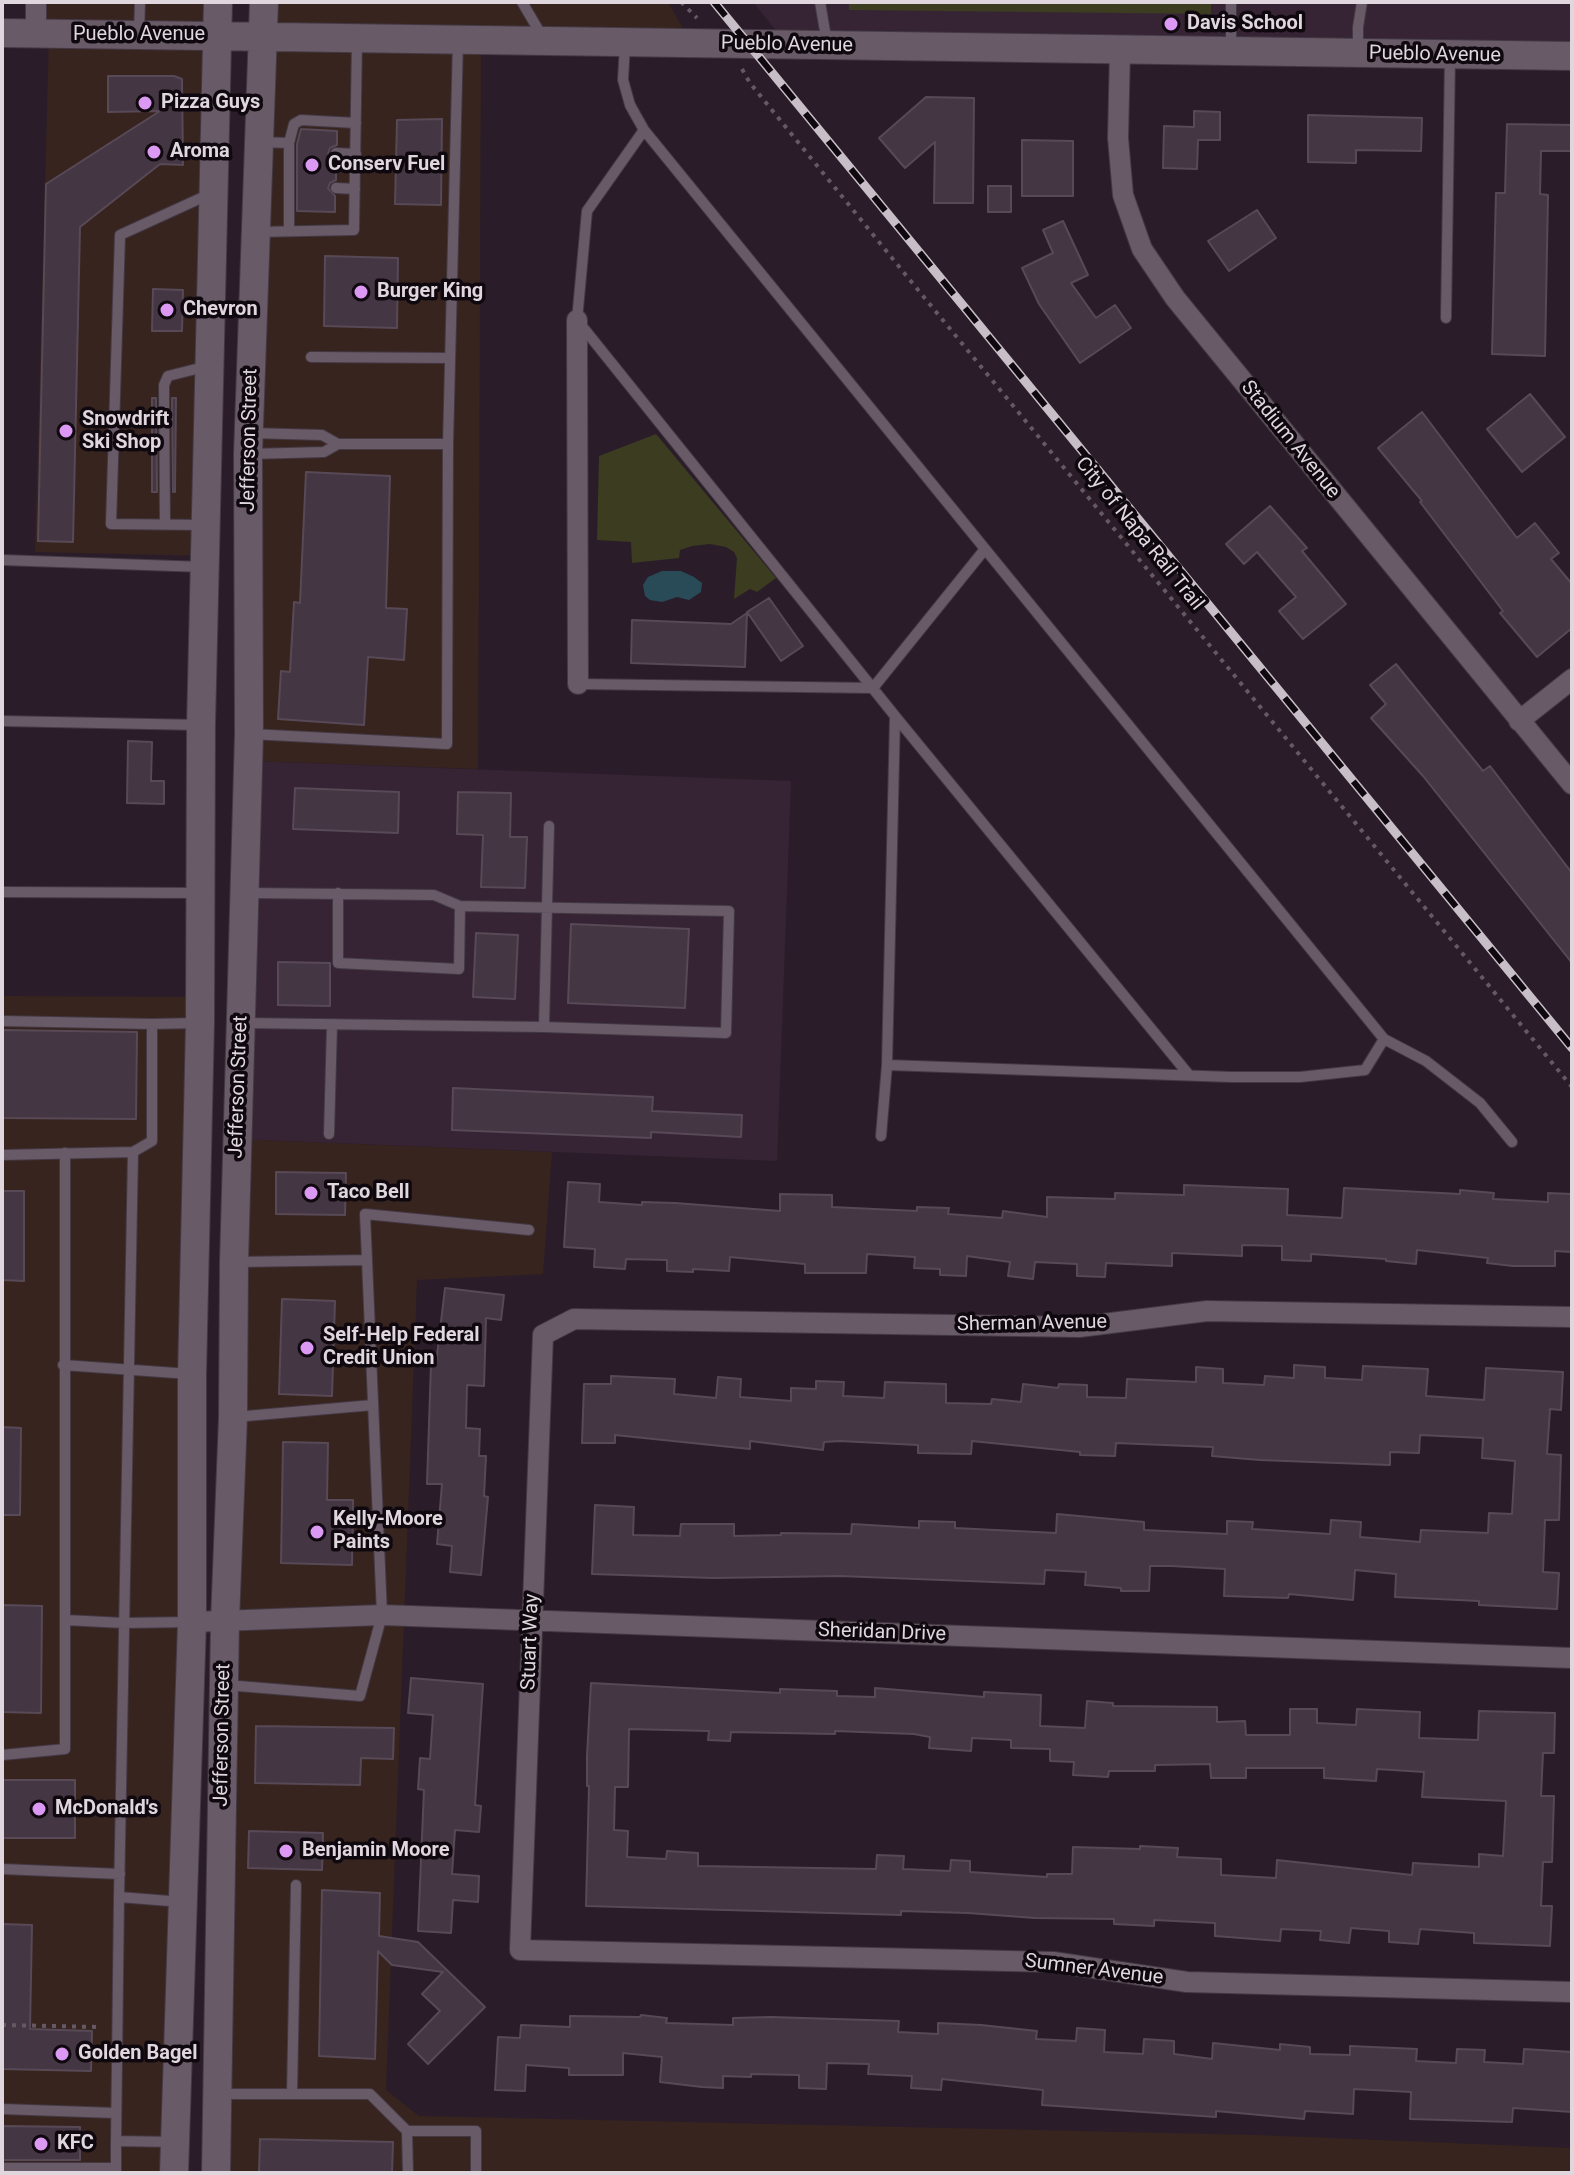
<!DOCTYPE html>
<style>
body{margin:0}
#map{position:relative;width:1574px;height:2175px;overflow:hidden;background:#2a1d29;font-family:Roboto,sans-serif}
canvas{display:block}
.frame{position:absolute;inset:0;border:4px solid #dfd6de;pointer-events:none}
</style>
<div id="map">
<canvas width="1574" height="2175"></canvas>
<div class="frame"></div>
</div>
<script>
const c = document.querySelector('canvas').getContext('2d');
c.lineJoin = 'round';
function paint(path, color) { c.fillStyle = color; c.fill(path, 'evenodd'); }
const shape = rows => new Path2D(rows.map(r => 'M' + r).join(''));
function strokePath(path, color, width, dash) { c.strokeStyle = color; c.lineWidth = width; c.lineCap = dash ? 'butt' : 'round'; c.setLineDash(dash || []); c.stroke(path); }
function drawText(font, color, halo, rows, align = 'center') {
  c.font = font + ' Roboto,sans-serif'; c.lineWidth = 7; c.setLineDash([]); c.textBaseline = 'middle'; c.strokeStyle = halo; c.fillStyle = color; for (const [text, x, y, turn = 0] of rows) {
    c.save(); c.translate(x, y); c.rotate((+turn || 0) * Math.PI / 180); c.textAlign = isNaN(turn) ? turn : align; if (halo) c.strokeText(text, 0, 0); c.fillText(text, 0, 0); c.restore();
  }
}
paint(shape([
 [36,2,218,2,206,556,35,552,49,35],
 [264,2,668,2,692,44,481,40,478,769,248,761],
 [2,996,200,997,174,2173,2,2173],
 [238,1139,552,1152,543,1274,417,1280,386,2090,419,2116,1256,2135,1572,2148,1572,2173,216,2173]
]), '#37241f');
paint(shape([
 [753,2,1572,2,1572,56,788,45],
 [248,761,791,781,777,1161,238,1139]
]), '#362435');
paint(shape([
 [849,2,1211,2,1211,14,849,10],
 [656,434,776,578,757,592,750,589,734,599,737,558,734,552,726,547,710,544,692,546,680,550,679,558,632,563,631,542,597,540,599,456]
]), '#3b3c20');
paint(shape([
 [662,571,681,571,694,577,702,583,701,592,689,600,677,597,662,602,650,600,645,596,643,585,648,577]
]), '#294b58');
const building = shape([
 [108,76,174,76,182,79,183,165,160,164,80,227,73,542,38,541,46,184,160,111,108,112,108,76],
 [926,97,974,98,973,203,934,203,935,142,905,168,879,138,926,97],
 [1194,111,1220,112,1220,140,1198,140,1197,169,1163,168,1164,126,1194,127,1194,111],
 [1308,115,1422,118,1421,151,1356,150,1356,163,1308,162,1308,115],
 [442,119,441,205,395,204,397,120,442,119],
 [1507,124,1572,125,1572,151,1541,151,1540,194,1548,195,1545,356,1492,354,1496,193,1505,193,1507,124],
 [301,129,337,131,337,145,330,148,328,153,331,159,336,161,336,180,330,183,328,188,335,196,335,212,297,211,297,144,301,129],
 [1022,140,1073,141,1073,196,1022,196,1022,140],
 [988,186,1011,186,1011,212,988,212,988,186],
 [1257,210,1276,238,1229,271,1208,241,1257,210],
 [1063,221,1088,275,1071,283,1096,318,1115,305,1131,328,1080,363,1039,304,1022,268,1053,253,1043,230,1063,221],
 [325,256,398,258,397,328,324,326,325,256],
 [153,289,183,290,182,331,152,331,153,289],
 [1530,394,1565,437,1522,472,1487,429,1530,394],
 [152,398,156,398,157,492,152,492,152,398],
 [172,398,176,398,175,492,173,492,172,398],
 [1422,412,1517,538,1535,523,1559,553,1551,559,1572,584,1572,628,1537,657,1500,613,1503,611,1420,502,1422,501,1378,448,1422,412],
 [306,472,390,476,386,608,407,609,404,660,368,657,364,725,278,719,281,671,290,672,294,602,300,603,306,472],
 [1270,506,1307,548,1302,551,1346,604,1303,639,1279,611,1296,597,1257,552,1244,564,1226,544,1270,506],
 [769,598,803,646,781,661,747,612,769,598],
 [747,613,745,667,631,663,632,620,731,624,747,613],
 [1396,664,1483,771,1490,766,1572,873,1572,963,1423,776,1371,718,1386,704,1370,685,1396,664],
 [128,741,152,742,151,781,164,781,164,804,127,803,128,741],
 [295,788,399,792,398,833,293,829,295,788],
 [458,792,511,793,510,837,527,837,525,888,481,887,483,835,457,834,458,792],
 [571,924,689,929,685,1008,568,1003,571,924],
 [476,933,518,935,515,999,473,997,476,933],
 [278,962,330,963,330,1006,278,1005,278,962],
 [2,1030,137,1032,136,1119,2,1118,2,1030],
 [453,1088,653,1097,652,1111,742,1115,741,1137,651,1132,651,1138,452,1130,453,1088],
 [276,1172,346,1173,345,1215,276,1214,276,1172],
 [568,1182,600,1184,599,1202,642,1205,642,1202,675,1203,780,1211,780,1194,832,1195,832,1207,917,1211,917,1207,949,1208,948,1214,1002,1218,1003,1211,1047,1217,1047,1197,1115,1199,1115,1193,1184,1195,1184,1185,1288,1189,1287,1215,1342,1218,1344,1188,1460,1194,1460,1190,1494,1193,1493,1199,1548,1202,1548,1193,1572,1194,1572,1252,1555,1251,1555,1266,1513,1266,1487,1263,1488,1258,1417,1250,1416,1264,1386,1261,1386,1259,1311,1254,1311,1261,1282,1260,1282,1246,1242,1245,1242,1256,1172,1253,1172,1266,1106,1263,1105,1277,1077,1276,1077,1264,1035,1262,1033,1279,1008,1276,1010,1262,967,1256,966,1276,940,1275,940,1269,914,1268,915,1257,867,1254,866,1273,805,1273,805,1264,730,1257,729,1271,693,1269,693,1272,667,1271,667,1260,626,1259,625,1269,594,1267,595,1249,564,1247,568,1182],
 [2,1191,24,1191,24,1281,2,1280,2,1191],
 [445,1288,504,1295,501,1320,486,1318,484,1386,467,1385,466,1428,480,1429,479,1456,486,1456,484,1496,488,1497,481,1575,450,1572,452,1546,437,1544,442,1484,427,1484,431,1364,436,1364,445,1288],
 [282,1299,335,1301,332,1396,279,1394,282,1299],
 [1294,1365,1325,1367,1325,1378,1362,1380,1363,1366,1428,1369,1426,1396,1484,1400,1486,1368,1563,1372,1561,1410,1550,1409,1547,1454,1561,1455,1559,1520,1545,1520,1543,1572,1559,1573,1557,1609,1479,1605,1479,1601,1395,1597,1396,1574,1355,1570,1353,1600,1289,1594,1288,1598,1224,1596,1225,1569,1171,1566,1150,1566,1149,1591,1121,1591,1121,1588,1085,1585,1086,1572,1045,1570,1044,1584,840,1576,713,1578,592,1574,595,1505,634,1507,633,1535,680,1536,681,1524,734,1524,734,1536,781,1535,781,1533,851,1534,852,1524,919,1528,919,1521,955,1522,955,1528,1056,1533,1057,1514,1144,1522,1144,1530,1227,1534,1227,1521,1253,1522,1252,1529,1330,1534,1331,1520,1361,1522,1360,1537,1420,1542,1421,1530,1488,1533,1489,1513,1512,1514,1515,1461,1482,1458,1483,1438,1420,1435,1419,1453,1390,1452,1390,1465,1260,1460,1212,1456,1213,1447,1116,1443,1115,1456,1080,1455,1080,1452,972,1441,971,1454,918,1453,918,1445,840,1441,824,1442,823,1450,750,1441,750,1449,615,1435,615,1443,582,1443,584,1384,611,1384,611,1376,675,1379,674,1394,716,1398,718,1377,741,1379,740,1397,791,1401,791,1388,816,1389,816,1381,844,1382,843,1396,884,1398,885,1382,946,1384,946,1403,991,1404,992,1399,1021,1402,1023,1384,1058,1388,1059,1384,1087,1385,1087,1397,1126,1398,1127,1379,1196,1382,1196,1367,1223,1369,1223,1383,1264,1385,1265,1376,1294,1378,1294,1365],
 [2,1427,21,1428,20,1515,2,1515,2,1427],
 [283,1442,328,1443,327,1500,353,1500,352,1565,281,1563,283,1442],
 [2,1605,42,1606,41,1713,2,1712,2,1605],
 [411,1678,483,1684,475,1805,481,1806,479,1832,455,1830,452,1874,479,1876,478,1902,453,1900,451,1933,418,1931,424,1790,418,1789,420,1758,430,1759,433,1715,408,1713,411,1678],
 [591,1683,780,1693,780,1689,837,1691,837,1696,875,1697,875,1688,984,1697,984,1692,1041,1695,1040,1726,1085,1728,1087,1701,1113,1703,1113,1706,1217,1707,1217,1722,1245,1721,1246,1735,1290,1735,1290,1709,1317,1709,1317,1723,1356,1725,1357,1709,1420,1712,1419,1738,1478,1740,1479,1711,1555,1713,1554,1753,1543,1753,1541,1796,1554,1796,1552,1862,1543,1862,1541,1906,1552,1906,1550,1946,1474,1943,1474,1933,1420,1929,1418,1944,1389,1942,1389,1931,1351,1928,1349,1943,1320,1940,1321,1931,1281,1929,1280,1941,1215,1936,1215,1923,1154,1920,1154,1926,1114,1924,1114,1919,1035,1918,968,1913,901,1911,901,1915,586,1906,589,1786,587,1786,587,1756,591,1683],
 [629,1729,709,1731,708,1740,730,1741,731,1732,835,1734,835,1731,914,1734,930,1737,929,1748,971,1751,972,1738,1011,1740,1011,1748,1050,1749,1050,1761,1074,1762,1073,1775,1108,1777,1109,1771,1155,1771,1155,1765,1210,1764,1211,1778,1246,1778,1246,1768,1324,1768,1324,1778,1376,1781,1377,1769,1424,1772,1422,1797,1506,1801,1503,1856,1479,1854,1479,1867,1413,1863,1412,1875,1277,1860,1276,1878,1221,1875,1221,1859,1177,1857,1178,1848,1140,1846,1140,1849,1073,1847,1072,1874,1047,1874,1047,1877,970,1872,970,1861,951,1860,950,1871,903,1869,904,1856,877,1855,876,1869,698,1866,698,1853,667,1851,666,1859,627,1857,628,1831,614,1830,615,1787,628,1787,629,1729],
 [256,1726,394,1728,393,1759,361,1758,360,1785,255,1783,256,1726],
 [2,1780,75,1780,75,1838,2,1838,2,1780],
 [249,1831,323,1833,322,1870,248,1868,249,1831],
 [322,1890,380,1893,379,1936,418,1942,485,2007,428,2064,408,2044,440,2011,422,1994,443,1972,392,1965,378,1951,375,2059,319,2056,322,1890],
 [2,1924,32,1925,30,2029,92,2031,91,2071,2,2069,2,1924],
 [641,2015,667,2018,666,2023,733,2025,733,2018,771,2017,899,2021,898,2032,938,2034,938,2023,981,2025,1037,2031,1036,2039,1076,2041,1077,2028,1105,2030,1104,2052,1143,2054,1144,2039,1174,2041,1174,2054,1212,2059,1213,2043,1280,2050,1280,2044,1310,2047,1310,2054,1350,2055,1350,2046,1417,2049,1416,2061,1456,2063,1457,2049,1485,2050,1484,2062,1523,2064,1524,2049,1572,2052,1572,2112,1513,2108,1512,2122,1410,2119,1411,2092,1354,2089,1353,2114,1305,2111,1304,2119,1216,2111,1216,2117,1042,2105,1043,2090,942,2079,941,2090,911,2088,912,2076,868,2074,869,2064,827,2063,826,2089,799,2088,799,2075,751,2074,751,2077,723,2076,723,2088,702,2087,660,2082,662,2057,623,2053,623,2075,569,2075,569,2068,526,2065,525,2091,495,2090,498,2037,520,2038,521,2025,570,2027,570,2016,640,2017,641,2015],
 [3,2126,80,2127,80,2160,3,2160,3,2126],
 [260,2139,393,2142,392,2173,259,2173,260,2139]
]);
paint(building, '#443643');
strokePath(building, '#584956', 2);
const lane = shape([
 [522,2,542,36],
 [820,2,827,43],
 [139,33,140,2],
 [625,44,623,80,630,105,644,130,1384,1039,1365,1070,1300,1077,1231,1077,887,1065,895,716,577,320,587,211,644,130],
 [1231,48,1231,2],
 [1358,52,1358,27,1362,2],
 [260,142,289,143],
 [336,153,356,154],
 [336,188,355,189],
 [289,231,289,143,294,124,301,120,356,123],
 [257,232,354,230,357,40],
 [1446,318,1450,56],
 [311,357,450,358],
 [338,444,448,444],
 [250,454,324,452,338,444,322,435,251,433],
 [165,524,164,385,168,376,208,366],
 [205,525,111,524,120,235,212,193],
 [2,560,204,567],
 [578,684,873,688,985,549],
 [895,716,1189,1075],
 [2,721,199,725],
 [250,734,447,744,448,444,458,41],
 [2,892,198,893],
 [248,893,434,895,460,906],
 [338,893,338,963,459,969,460,906,729,911,726,1033,544,1027],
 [2,1021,152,1024,152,1141,133,1152,2,1155],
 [243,1023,544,1027,549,826],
 [152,1024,198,1023],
 [1384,1039,1426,1061,1480,1103,1512,1142],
 [329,1134,332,1025],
 [881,1136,887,1065],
 [133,1152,119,1897,182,1902],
 [367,1260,365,1214,529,1230],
 [63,1365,190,1374],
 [235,1417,373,1405],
 [65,1620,124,1623,190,1622],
 [226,1685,360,1696,382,1615,367,1260,236,1262],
 [2,1755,65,1749,65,1153],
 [2,1869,120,1874],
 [220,2094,370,2094,407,2131],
 [292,2094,296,1885],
 [2,2109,115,2113],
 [116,2141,119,1897],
 [2,2168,116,2168],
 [116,2173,116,2141,174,2142],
 [408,2173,407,2131,476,2131,476,2173]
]);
const street = shape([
 [36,34,36,2],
 [1120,50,1118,138,1123,195,1142,249,1175,298,1572,784],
 [577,320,578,684],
 [1519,721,1572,679],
 [1572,1317,1207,1311,1079,1327,574,1319,543,1335,520,1950,1053,1962,1187,1982,1572,1992],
 [192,1622,382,1615,1572,1658]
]);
const secondary = shape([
 [2,33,1572,56],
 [174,2173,192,1622,192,1375,200,1023,201,725,218,2],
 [216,2173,225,1621,233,1417,234,1262,249,734,248,454,264,2]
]);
strokePath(lane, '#433943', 12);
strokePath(street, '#433943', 22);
strokePath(secondary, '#433943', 30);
strokePath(shape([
 [681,2,697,18],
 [742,69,750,83,905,274,1572,1087],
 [2,2025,100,2027]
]), '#655964', 4, [4, 6]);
strokePath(lane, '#695a68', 10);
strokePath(street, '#695a68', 20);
strokePath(secondary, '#695a68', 28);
const rail = shape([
 [714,2,1572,1048]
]);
strokePath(rail, '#c8bec7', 9);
strokePath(rail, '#0f090f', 6, [18]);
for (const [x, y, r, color] of [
 [1171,24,8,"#dc99f4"],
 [145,103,8,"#dc99f4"],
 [154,152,8,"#dc99f4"],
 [312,165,8,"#dc99f4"],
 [361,292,8,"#dc99f4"],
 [167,310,8,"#dc99f4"],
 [66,431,8,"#dc99f4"],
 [311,1193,8,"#dc99f4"],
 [307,1348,8,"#dc99f4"],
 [317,1532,8,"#dc99f4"],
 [39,1809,8,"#dc99f4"],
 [286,1851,8,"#dc99f4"],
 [62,2054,8,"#dc99f4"],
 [41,2144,8,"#dc99f4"]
]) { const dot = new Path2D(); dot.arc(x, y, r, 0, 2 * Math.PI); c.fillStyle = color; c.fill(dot); strokePath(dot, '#0f090f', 3); }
drawText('bold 20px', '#dfd6de', '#0f090f', [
 ["Davis School",1187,24],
 ["Pizza Guys",161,103],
 ["Aroma",170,152],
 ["Conserv Fuel",328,165],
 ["Burger King",377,292],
 ["Chevron",183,310],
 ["Snowdrift",82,420],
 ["Ski Shop",82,443],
 ["Taco Bell",327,1193],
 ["Self-Help Federal",323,1336],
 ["Credit Union",323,1359],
 ["Kelly-Moore",333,1520],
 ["Paints",333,1543],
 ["McDonald's",55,1809],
 ["Benjamin Moore",302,1851],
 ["Golden Bagel",78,2054],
 ["KFC",57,2144]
], 'left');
drawText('20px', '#dfd6de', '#0f090f', [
 ["Pueblo Avenue",139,35],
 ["Pueblo Avenue",787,45,1],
 ["Pueblo Avenue",1435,55,1],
 ["Jefferson Street",250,440,-89],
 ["Stadium Avenue",1290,440,51],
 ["City of Napa Rail Trail",1139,534,51],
 ["Jefferson Street",239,1087,-88],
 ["Sherman Avenue",1032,1324,-1],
 ["Sheridan Drive",882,1633,2],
 ["Stuart Way",531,1642,-88],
 ["Jefferson Street",223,1735,-89],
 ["Sumner Avenue",1094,1970,7]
]);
</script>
